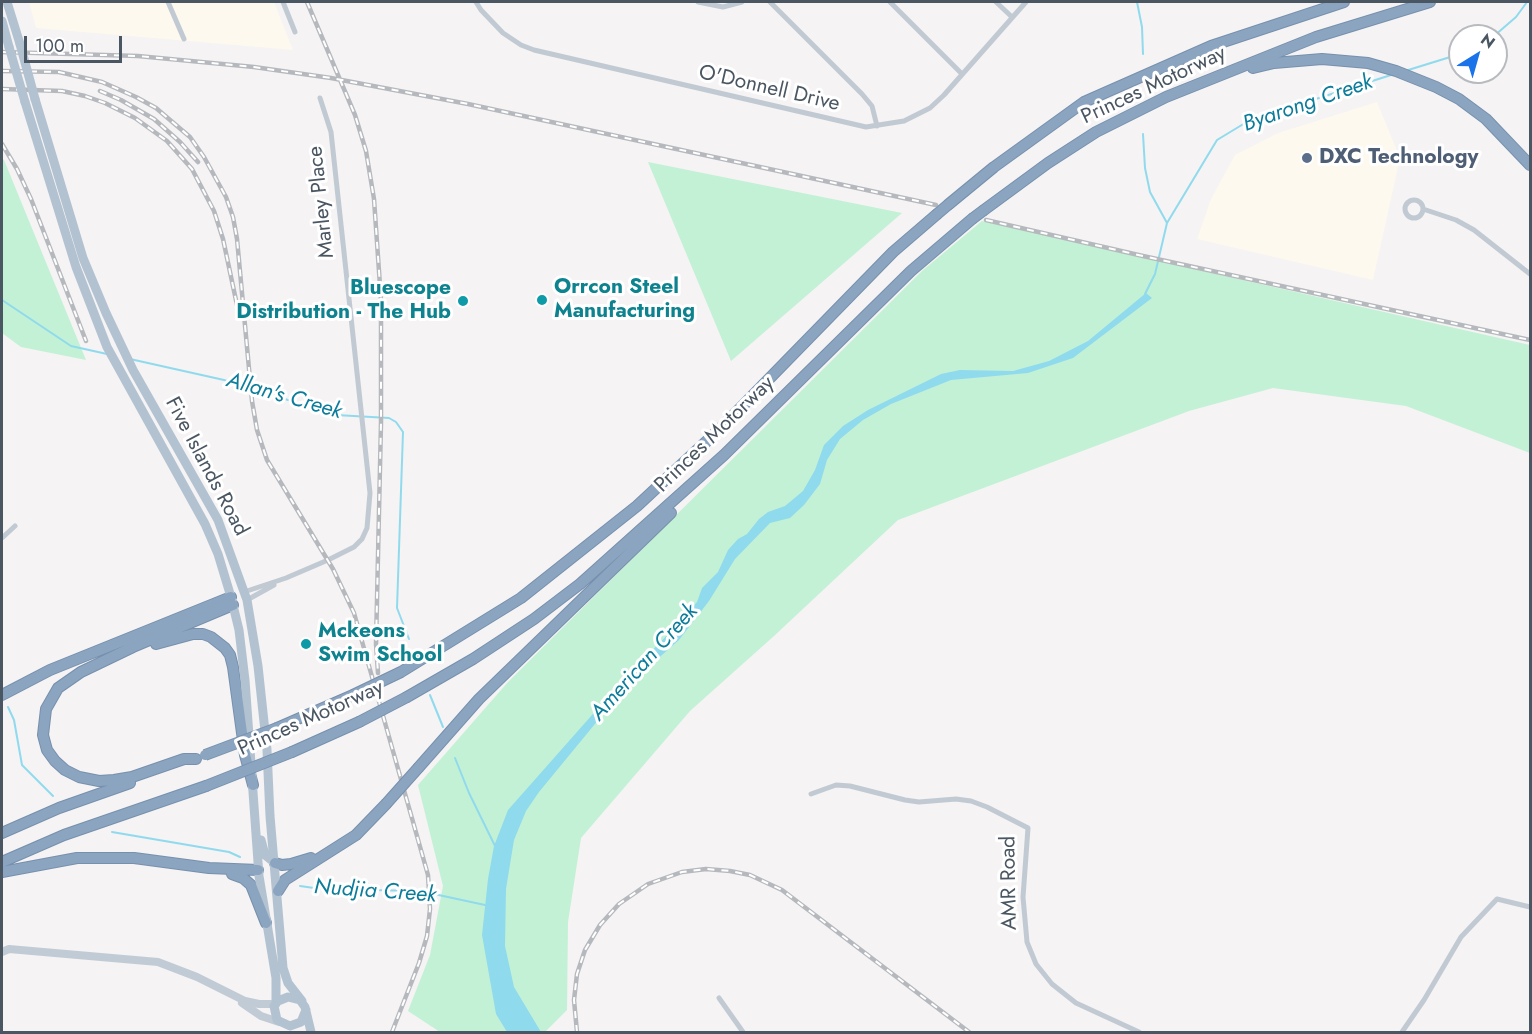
<!DOCTYPE html>
<style>
body{margin:0}
#map{position:relative;width:1532px;height:1034px;overflow:hidden;background:#f5f3f3;font-family:Jost,sans-serif}
canvas{display:block}
.frame{position:absolute;inset:0;border:3px solid #4a5661;pointer-events:none}
.north{position:absolute;left:1448px;top:24px;width:60px;height:60px;box-sizing:border-box;background:#fff;border:2px solid #b7bbc0;border-radius:50%;rotate:37deg;font-size:16px;font-weight:700;line-height:24px;text-align:center;color:#4a5661}
.north::after{content:'';display:block;margin:auto;width:21px;height:27px;background:#1a73e8;clip-path:polygon(50% 0,100% 100%,50% 72%,0 100%)}
.scale{position:absolute;left:24px;top:36px;width:98px;height:27px;box-sizing:border-box;border:3px solid #4a5661;border-top:0;padding-left:8px;font-size:18px;line-height:21px;white-space:nowrap;color:#4a5661;-webkit-text-stroke:4px #fff;paint-order:stroke}
</style>
<div id="map">
<canvas width="1532" height="1034"></canvas>
<div class="frame"></div>
<div class="north">N</div>
<div class="scale">100 m</div>
</div>
<script>
const c = document.querySelector('canvas').getContext('2d');
c.lineJoin = 'round';
function paint(path, color) { c.fillStyle = color; c.fill(path, 'evenodd'); }
const shape = rows => new Path2D(rows.map(r => 'M' + r).join(''));
function strokePath(path, color, width, dash) { c.strokeStyle = color; c.lineWidth = width; c.lineCap = dash ? 'butt' : 'round'; c.setLineDash(dash || []); c.stroke(path); }
function drawText(font, color, halo, rows, align = 'center') {
  c.font = font + ' Jost,sans-serif'; c.lineWidth = 6; c.setLineDash([]); c.textBaseline = 'middle'; c.strokeStyle = halo; c.fillStyle = color; for (const [text, x, y, turn = 0] of rows) {
    c.save(); c.translate(x, y); c.rotate((+turn || 0) * Math.PI / 180); c.textAlign = isNaN(turn) ? turn : align; if (halo) c.strokeText(text, 0, 0); c.fillText(text, 0, 0); c.restore();
  }
}
paint(shape([
 [29,2,274,2,293,50,36,28],
 [1377,102,1400,158,1373,280,1197,239,1211,199,1235,155,1278,133]
]), '#fdf9ef');
paint(shape([
 [2,158,4,160,86,360,21,347,2,333],
 [648,162,902,213,731,361],
 [982,221,1530,345,1530,453,1406,406,1273,388,1189,411,898,520,774,636,690,711,581,838,568,922,567,1010,545,1032,440,1032,408,1011,430,955,443,886,418,785,508,682,922,271]
]), '#c3f1d5');
paint(shape([
 [1146,293,1152,298,1073,358,1028,373,951,380,891,404,863,420,840,439,827,460,820,484,804,505,790,518,770,523,735,559,709,601,679,640,646,669,637,683,613,702,539,792,526,811,514,840,506,889,505,946,514,987,541,1032,507,1032,496,1014,482,935,488,879,494,846,508,810,622,681,682,620,687,612,697,602,702,588,718,572,728,550,738,539,747,534,759,519,768,512,785,506,803,491,815,470,824,445,843,426,868,410,941,374,960,370,1013,371,1049,361,1088,341]
]), '#90daee');
strokePath(shape([
 [1137,2,1142,27,1143,54],
 [1494,36,1516,17,1527,2],
 [1405,71,1460,54],
 [1143,134,1145,168,1150,192,1167,223,1155,274,1145,294],
 [1167,223,1217,140,1250,120,1391,75],
 [2,300,71,346,107,354],
 [130,359,224,380,336,415,389,418,396,422,403,432,397,608,409,639],
 [430,695,443,727],
 [8,707,14,720,22,765,53,796],
 [455,758,469,793,496,848],
 [112,832,229,852,240,857],
 [300,886,321,889,420,891,485,905]
]), '#90daee', 2);
const motorway = shape([
 [1253,68,1274,63,1322,59,1368,63,1396,71,1436,87,1459,99,1486,119,1530,165],
 [949,204,994,167,1084,102,1211,46,1344,2],
 [984,210,1048,163,1096,132,1166,97,1316,37,1430,2],
 [156,644,193,634,203,634,211,637,225,648,230,655,233,667,245,755,253,785],
 [401,672,521,598,637,506,721,428,893,252,936,215],
 [2,695,50,670,231,597],
 [407,697,473,659,534,619,580,584,724,455,911,271,972,219],
 [277,728,353,695],
 [292,752,359,722],
 [196,759,184,759,132,777,114,780,99,781,79,777,65,770,55,761,47,750,43,735,46,709,58,688,81,672,133,647,233,605],
 [419,767,479,699,671,513],
 [2,833,59,808,130,783],
 [2,862,64,835,206,786],
 [275,863,282,865,291,864,311,858],
 [2,872,77,858,134,858,209,868,258,870],
 [232,874,243,878,251,885,266,923],
 [278,891,285,880,356,835,386,804]
]);
strokePath(motorway, '#7690ad', 12);
strokePath(shape([
 [168,2,184,39],
 [283,2,295,32],
 [476,2,481,10,503,33,521,45,534,50,866,127,904,121,930,108,944,95,1026,2],
 [698,2,723,7,742,2],
 [770,2,862,94,872,106,877,126],
 [890,2,962,74],
 [996,2,1012,17],
 '1405 209a9 9 0 1 1 18 0a9 9 0 1 1-18 0Z',
 [1423,209,1456,220,1474,230,1530,274],
 [2,538,15,526],
 [244,592,286,578,328,560,354,547,362,539,367,528,370,493,331,132,320,98],
 [247,600,274,585],
 [811,794,836,785,850,786,905,800,919,802,956,799,971,801,987,807,1028,828,1023,897,1027,942,1036,964,1052,984,1076,1003,1139,1032],
 [719,998,743,1032],
 [1402,1032,1424,1000,1461,937,1497,899,1530,907]
]), '#c1cad2', 5);
strokePath(shape([
 [2,952,9,949,158,962,197,977,245,1001,259,1004,276,1004],
 [242,1003,261,1016,279,1022]
]), '#c1cbd6', 8);
strokePath(shape([
 [7,2,20,44],
 [2,21,9,47],
 [35,99,83,258,106,313,133,370,218,520,247,600,258,666,267,750,270,816,283,968,288,983,302,1001],
 [25,102,76,267,107,347,205,524,218,554,231,597,239,630,245,680,259,876,276,978,276,1003],
 [261,840,265,855,275,863],
 [306,1010,301,1022,290,1026,277,1020,274,1006,278,1001,288,997,300,1000,305,1007,311,1032]
]), '#b3c2d1', 9);
strokePath(motorway, '#8ba5c1', 10);
const rail = shape([
 [307,2,355,115,366,151,374,199,381,300,381,423,376,644,378,673],
 [2,52,138,56,254,67,331,78,468,104,936,205],
 [2,71,59,72,102,82,136,97,156,108,190,137,204,157,226,197,233,217,237,239,252,401,257,430,267,460,333,569,354,613,428,875,430,909,427,936,419,963,392,1032],
 [2,89,62,91,85,96,105,103,135,118,167,141,192,169,214,211,223,239,237,305],
 [100,91,121,100,154,119,180,142,198,162],
 [2,144,17,169,31,199,86,341],
 [986,220,1143,256,1530,340],
 [577,1032,574,1000,577,974,585,950,600,925,619,904,648,884,682,872,706,869,730,871,750,875,782,890,969,1032]
]);
strokePath(rail, '#b5b8bd', 4.5);
strokePath(rail, '#fff', 2, [7]);
const motorwayBridge = shape([
 [936,215,949,204],
 [972,219,984,210],
 [353,695,401,672],
 [359,722,407,697],
 [205,755,277,728],
 [206,786,292,752],
 [386,804,419,767]
]);
strokePath(motorwayBridge, '#7690ad', 12, []);
strokePath(shape([
 [20,44,35,99],
 [9,47,25,102]
]), '#b3c2d1', 9);
strokePath(motorwayBridge, '#8ba5c1', 10);
for (const [x, y, r, color] of [
 [1307,158,6,"#5c6f8a"],
 [542,300,6,"#0f9aa8"],
 [463,301,6,"#0f9aa8"],
 [306,644,6,"#0f9aa8"]
]) { const dot = new Path2D(); dot.arc(x, y, r, 0, 2 * Math.PI); c.fillStyle = color; c.fill(dot); strokePath(dot, '#fff', 2); }
drawText('21px', '#4a5661', '#fff', [
 ["Princes Motorway",1154,86,-25],
 ["O'Donnell Drive",769,89,13],
 ["Marley Place",322,202,-96],
 ["Princes Motorway",715,435,-44],
 ["Five Islands Road",206,467,62],
 ["Princes Motorway",311,719,-24],
 ["AMR Road",1010,883,-91]
]);
drawText('bold 21px', '#4e5e75', '#fff', [
 ["DXC Technology",1319,158]
], 'left');
drawText('bold 21px', '#0d838f', '#fff', [
 ["Orrcon Steel",554,288],
 ["Manufacturing",554,312],
 ["Bluescope",451,289,"right"],
 ["Distribution - The Hub",451,313,"right"],
 ["Mckeons",318,632],
 ["Swim School",318,656]
], 'left');
drawText('italic 22px', '#0c7c9b', '#fff', [
 ["Byarong Creek",1308,104,-19],
 ["Allan's Creek",284,397,16],
 ["American Creek",645,663,-48],
 ["Nudjia Creek",375,892,4]
]);
</script>
